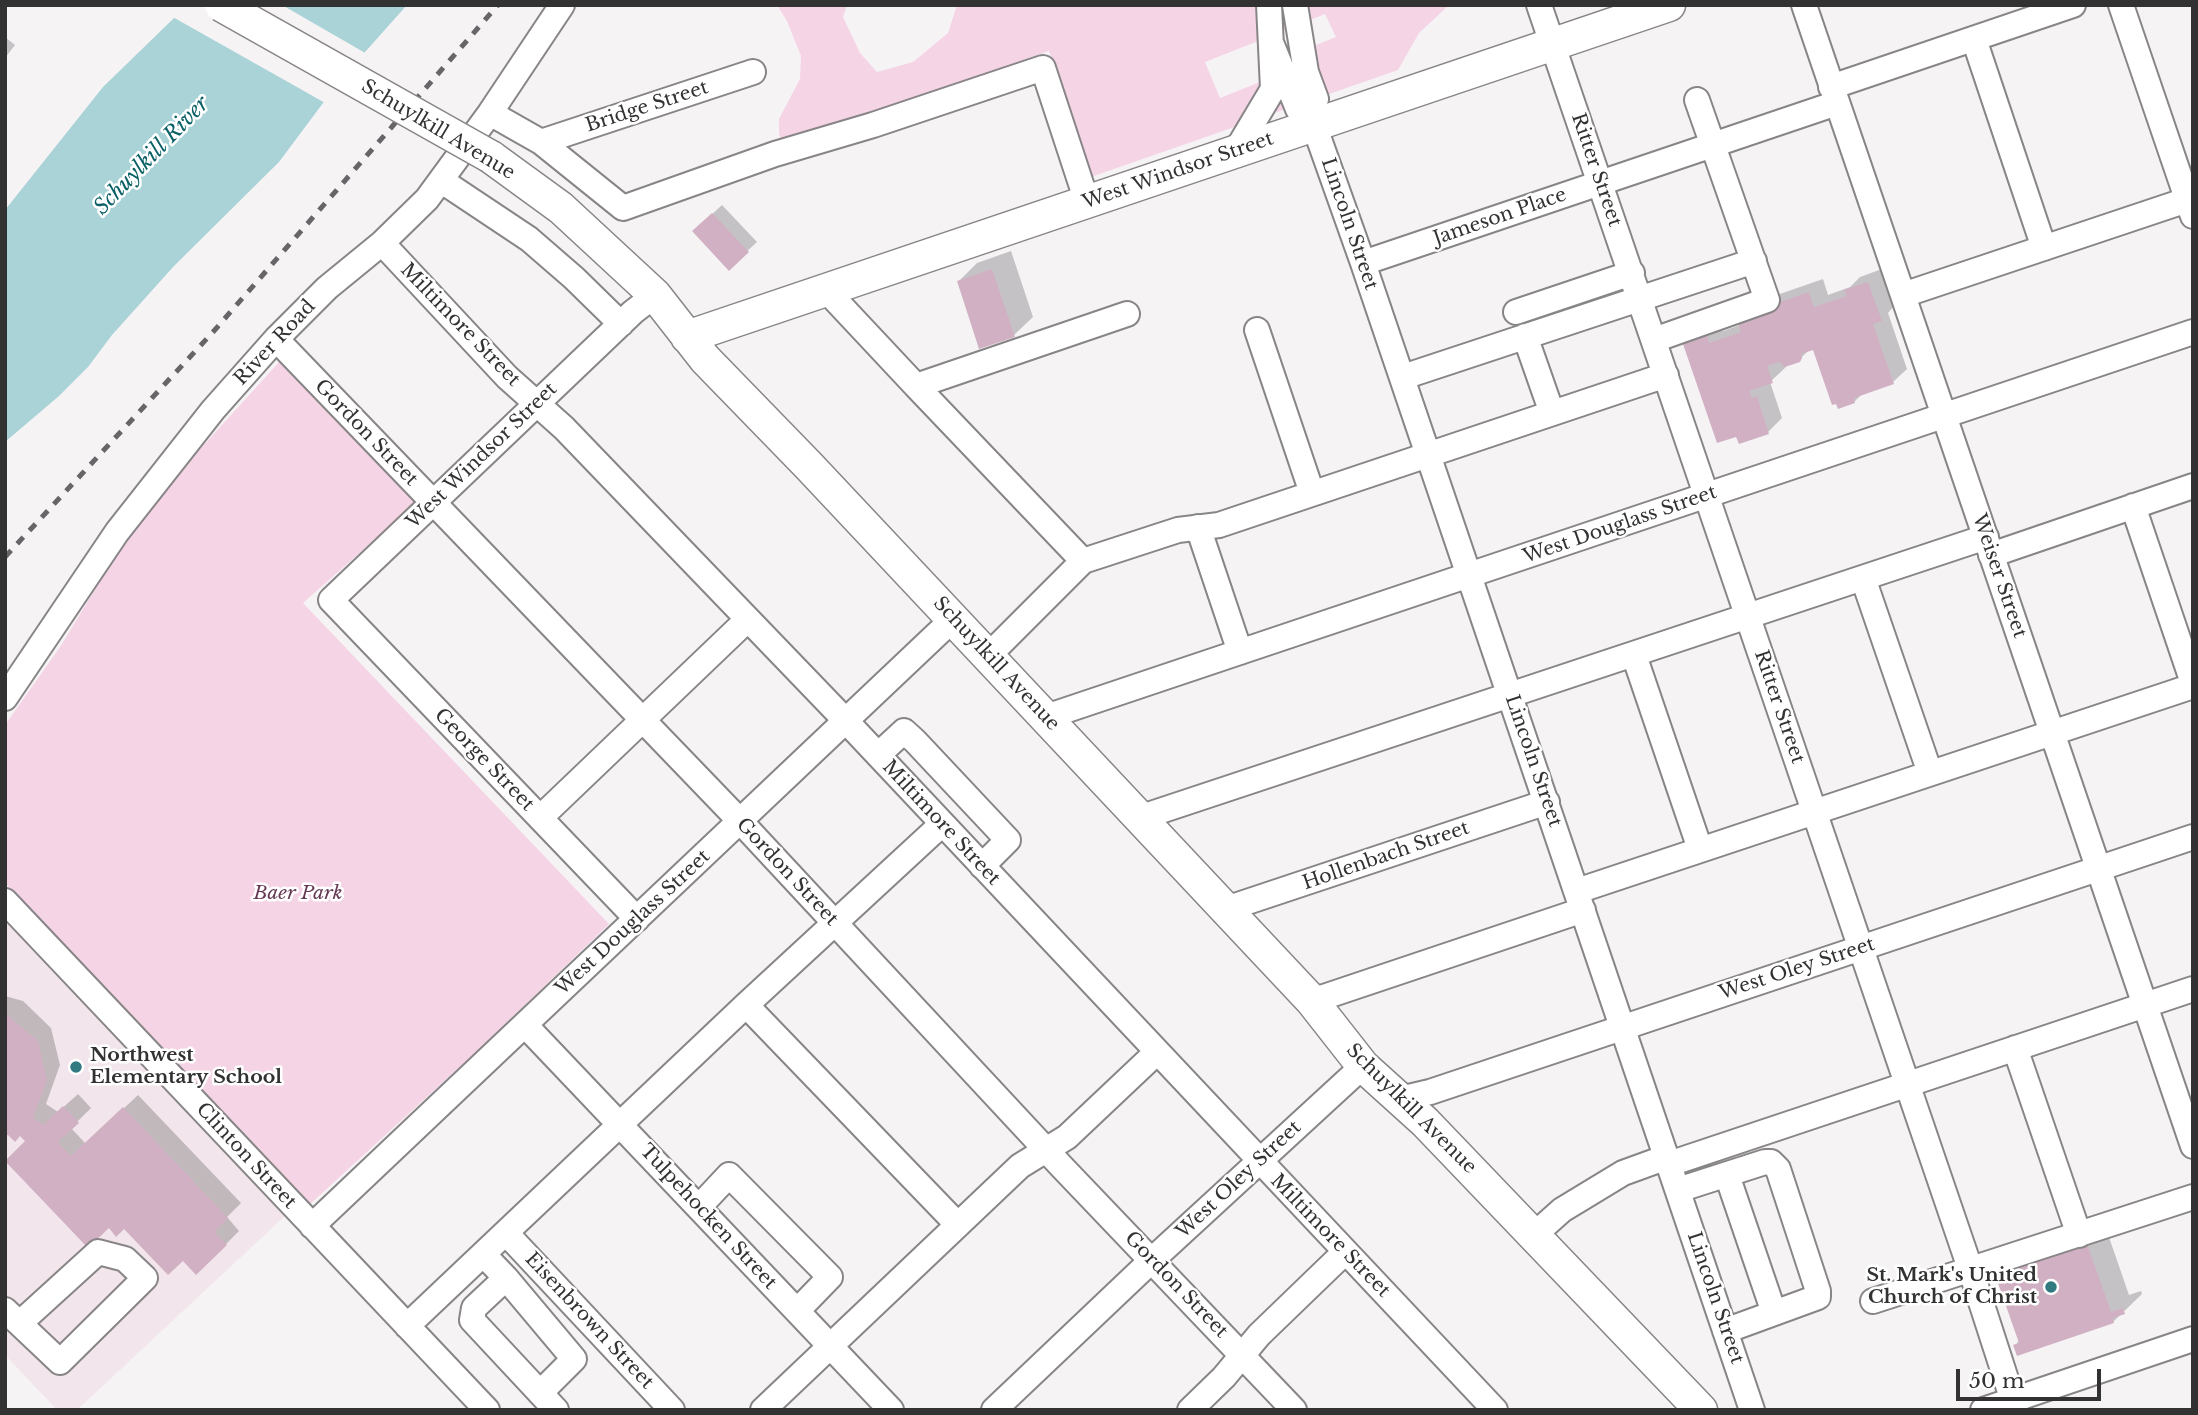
<!DOCTYPE html>
<style>
body{margin:0}
#map{position:relative;width:2198px;height:1415px;overflow:hidden;background:#f6f3f5;font-family:"Libre Baskerville",serif}
canvas{display:block}
.frame{position:absolute;inset:0;border:7px solid #333233;pointer-events:none}
.scale{position:absolute;left:1956px;top:1369px;width:145px;height:32px;box-sizing:border-box;border:4px solid #333233;border-top:0;padding-left:9px;font-size:21px;line-height:24px;white-space:nowrap;color:#333233;-webkit-text-stroke:5px #fff;paint-order:stroke}
</style>
<div id="map">
<canvas width="2198" height="1415"></canvas>
<div class="frame"></div>
<div class="scale">50 m</div>
</div>
<script>
const c = document.querySelector('canvas').getContext('2d');
c.lineJoin = 'round';
function paint(path, color) { c.fillStyle = color; c.fill(path, 'evenodd'); }
const shape = rows => new Path2D(rows.map(r => 'M' + r).join(''));
function strokePath(path, color, width, dash) { c.strokeStyle = color; c.lineWidth = width; c.lineCap = dash ? 'butt' : 'round'; c.setLineDash(dash || []); c.stroke(path); }
function drawText(font, color, halo, rows, align = 'center') {
  c.font = font + ' "Libre Baskerville",serif'; c.lineWidth = 5; c.setLineDash([]); c.textBaseline = 'middle'; c.strokeStyle = halo; c.fillStyle = color; for (const [text, x, y, turn = 0] of rows) {
    c.save(); c.translate(x, y); c.rotate((+turn || 0) * Math.PI / 180); c.textAlign = isNaN(turn) ? turn : align; if (halo) c.strokeText(text, 0, 0); c.fillText(text, 0, 0); c.restore();
  }
}
paint(shape([
 [5,919,286,1215,77,1410,57,1410,5,1355]
]), '#f2e6ec');
paint(shape([
 [777,5,847,5,843,17,860,53,877,72,913,62,948,33,957,5,1453,5,1447,7,1419,33,1398,70,1091,177,1049,51,881,111,782,141,779,134,779,119,800,79,801,56,787,21],
 [1325,14,1336,37,1284,58,1275,34],
 [1266,38,1280,74,1220,98,1205,62],
 [280,361,417,502,303,603,609,924,480,1048,307,1207,5,883,5,725,60,647,141,514]
]), '#f5d4e6');
paint(shape([
 [203,5,407,5,341,79,279,162,174,266,112,335,88,367,59,396,5,442,5,210,103,87,174,18]
]), '#aad3d7');
paint(shape([
 [193,5,282,5,367,54,327,104,171,16]
]), '#f6f3f5');
paint(shape([
 [5,37,15,45,5,58],
 [722,205,757,242,729,268,694,231],
 [1011,251,1033,317,1014,335,980,347,959,281,977,263],
 [1882,269,1894,306,1888,313,1907,369,1893,382,1864,392,1854,402,1814,348,1809,350,1799,360,1785,365,1786,367,1770,382,1782,418,1768,432,1685,345,1698,331,1720,323,1723,331,1740,325,1751,304,1823,279,1828,295,1850,287,1860,277],
 [5,996,23,1001,51,1028,60,1065,46,1104,58,1112,78,1094,91,1108,71,1128,86,1144,138,1095,241,1203,227,1217,239,1231,226,1244,183,1259,125,1227,20,1134,5,1134],
 [2102,1217,2129,1295,2141,1291,2142,1294,2114,1321,2015,1346]
]), '#0003');
paint(shape([
 [712,213,749,252,729,271,692,231],
 [992,269,1015,337,979,349,957,281],
 [1868,282,1882,321,1873,324,1894,384,1854,398,1855,403,1838,409,1836,404,1832,405,1813,350,1801,354,1802,358,1800,362,1785,367,1779,362,1767,366,1773,383,1749,391,1752,398,1757,396,1769,434,1739,444,1736,437,1717,443,1683,344,1707,336,1709,343,1741,332,1736,317,1809,292,1814,307,1847,296,1844,290],
 [5,1013,38,1041,47,1080,33,1118,43,1125,63,1106,79,1123,58,1142,71,1156,123,1107,228,1218,214,1232,227,1245,196,1275,183,1261,168,1275,124,1229,116,1237,109,1228,88,1248,5,1161,25,1141,20,1136,15,1142,8,1135,5,1136],
 [2084,1235,2111,1312,2123,1308,2125,1314,2113,1318,2114,1323,2017,1356,2013,1345,2019,1343,1992,1266]
]), '#d0b0c2');
const minor = shape([
 [1295,5,1306,72,1316,99,1309,114],
 [1539,5,1971,1271,2016,1410],
 [1804,5,2193,1146],
 [2121,5,2193,216],
 [1974,39,2044,248],
 [1272,45,1298,109,1309,114,1314,125,1363,263,1752,1410],
 [1831,87,2073,5],
 [490,113,541,142,623,208,775,154,873,125,1043,68,1087,202],
 [541,142,753,72],
 [1236,151,1273,89,1269,5],
 [442,181,529,239,574,278,621,324],
 [382,243,507,377,564,428,846,721,1495,1410],
 [1363,263,1837,103],
 [826,290,916,386,1127,314],
 [1903,295,2193,198],
 [1516,312,1632,273],
 [1257,330,1312,493],
 [1525,336,1552,413],
 [276,339,740,821,1062,1167,1294,1410],
 [1654,340,1767,300,1697,100],
 [1403,377,1754,261],
 [916,386,1083,561,1178,530,1219,525,1666,375],
 [2133,506,2193,683],
 [1198,527,1240,652],
 [1991,555,2193,486],
 [1863,578,1930,773],
 [1634,655,1700,849],
 [988,656,1083,561],
 [5,698,117,532,213,410,276,339,327,288,382,243,427,199,490,113,562,5],
 [1046,717,2193,332],
 [878,755,904,731,915,741,1008,840,982,866],
 [540,818,747,620],
 [1139,818,1986,537],
 [1577,891,2193,686],
 [5,901,487,1410],
 [1226,909,1547,802],
 [637,919,331,600,633,312,655,295],
 [1312,1001,1583,910],
 [746,1005,958,1225],
 [525,1025,891,1410],
 [2015,1048,2079,1235],
 [1400,1099,1430,1092,2193,837],
 [1669,1164,2193,989],
 [1727,1175,1774,1313],
 [1678,1190,1765,1162,1771,1162,1778,1169,1818,1291,1818,1297,1725,1331],
 [699,1207,729,1175,830,1277,797,1311],
 [312,1226,953,619],
 [506,1233,672,1410],
 [1534,1235,1562,1210,1623,1173,1667,1157],
 [483,1254,506,1278,474,1308,472,1320,556,1410],
 [506,1278,574,1359,540,1393],
 [1873,1301,2193,1197],
 [5,1310,60,1362,145,1278,125,1259,98,1252,20,1323],
 [407,1326,746,1005,942,824],
 [763,1410,1020,1166,1067,1137,1157,1052],
 [994,1410,1152,1260,1363,1066],
 [1190,1410,1224,1377,1259,1335,1345,1252],
 [1983,1410,2193,1339]
]);
const major = shape([
 [491,157,561,208,655,295,705,359,809,466,1312,1001,1363,1066,1425,1122,1701,1410],
 [687,337,1669,5]
]);
strokePath(minor, '#888586', 28);
strokePath(major, '#888586', 35);
strokePath(minor, '#fff', 24);
strokePath(major, '#fff', 32);
strokePath(shape([
 [5,557,213,332,498,5]
]), '#676567', 5, [9, 9]);
const majorBridge = shape([
 [221,5,491,157]
]);
strokePath(majorBridge, '#888586', 35, []);
strokePath(majorBridge, '#fff', 32);
for (const [x, y, r, color] of [
 [76,1067,7,"#317a80"],
 [2051,1287,7,"#317a80"]
]) { const dot = new Path2D(); dot.arc(x, y, r, 0, 2 * Math.PI); c.fillStyle = color; c.fill(dot); strokePath(dot, '#fff', 2.5); }
drawText('19px', '#333233', '#fff', [
 ["Bridge Street",647,107,-18],
 ["Schuylkill Avenue",438,130,31],
 ["Ritter Street",1596,170,71],
 ["West Windsor Street",1178,171,-19],
 ["Jameson Place",1500,217,-19],
 ["Lincoln Street",1349,224,71],
 ["Miltimore Street",460,325,46],
 ["River Road",275,343,-47],
 ["Gordon Street",366,433,46],
 ["West Windsor Street",482,456,-44],
 ["West Douglass Street",1620,525,-19],
 ["Weiser Street",1999,576,71],
 ["Schuylkill Avenue",996,664,47],
 ["Ritter Street",1779,707,71],
 ["George Street",484,760,46],
 ["Lincoln Street",1533,761,71],
 ["Miltimore Street",941,823,47],
 ["Hollenbach Street",1386,856,-19],
 ["Gordon Street",787,872,47],
 ["West Douglass Street",633,923,-43],
 ["West Oley Street",1797,969,-18],
 ["Schuylkill Avenue",1411,1109,45],
 ["Clinton Street",246,1156,47],
 ["West Oley Street",1239,1180,-43],
 ["Tulpehocken Street",708,1217,47],
 ["Miltimore Street",1330,1236,46],
 ["Gordon Street",1176,1285,46],
 ["Lincoln Street",1715,1298,71],
 ["Eisenbrown Street",589,1321,47]
]);
drawText('italic 19px', '#653953', '#fff', [
 ["Baer Park",298,894]
]);
drawText('bold 19px', '#333233', '#fff', [
 ["Northwest",90,1056],
 ["Elementary School",90,1078],
 ["St. Mark's United",2037,1276,"right"],
 ["Church of Christ",2037,1298,"right"]
], 'left');
drawText('italic 21px', '#0a6167', '#fff', [
 ["Schuylkill River",152,156,-46]
]);
</script>
